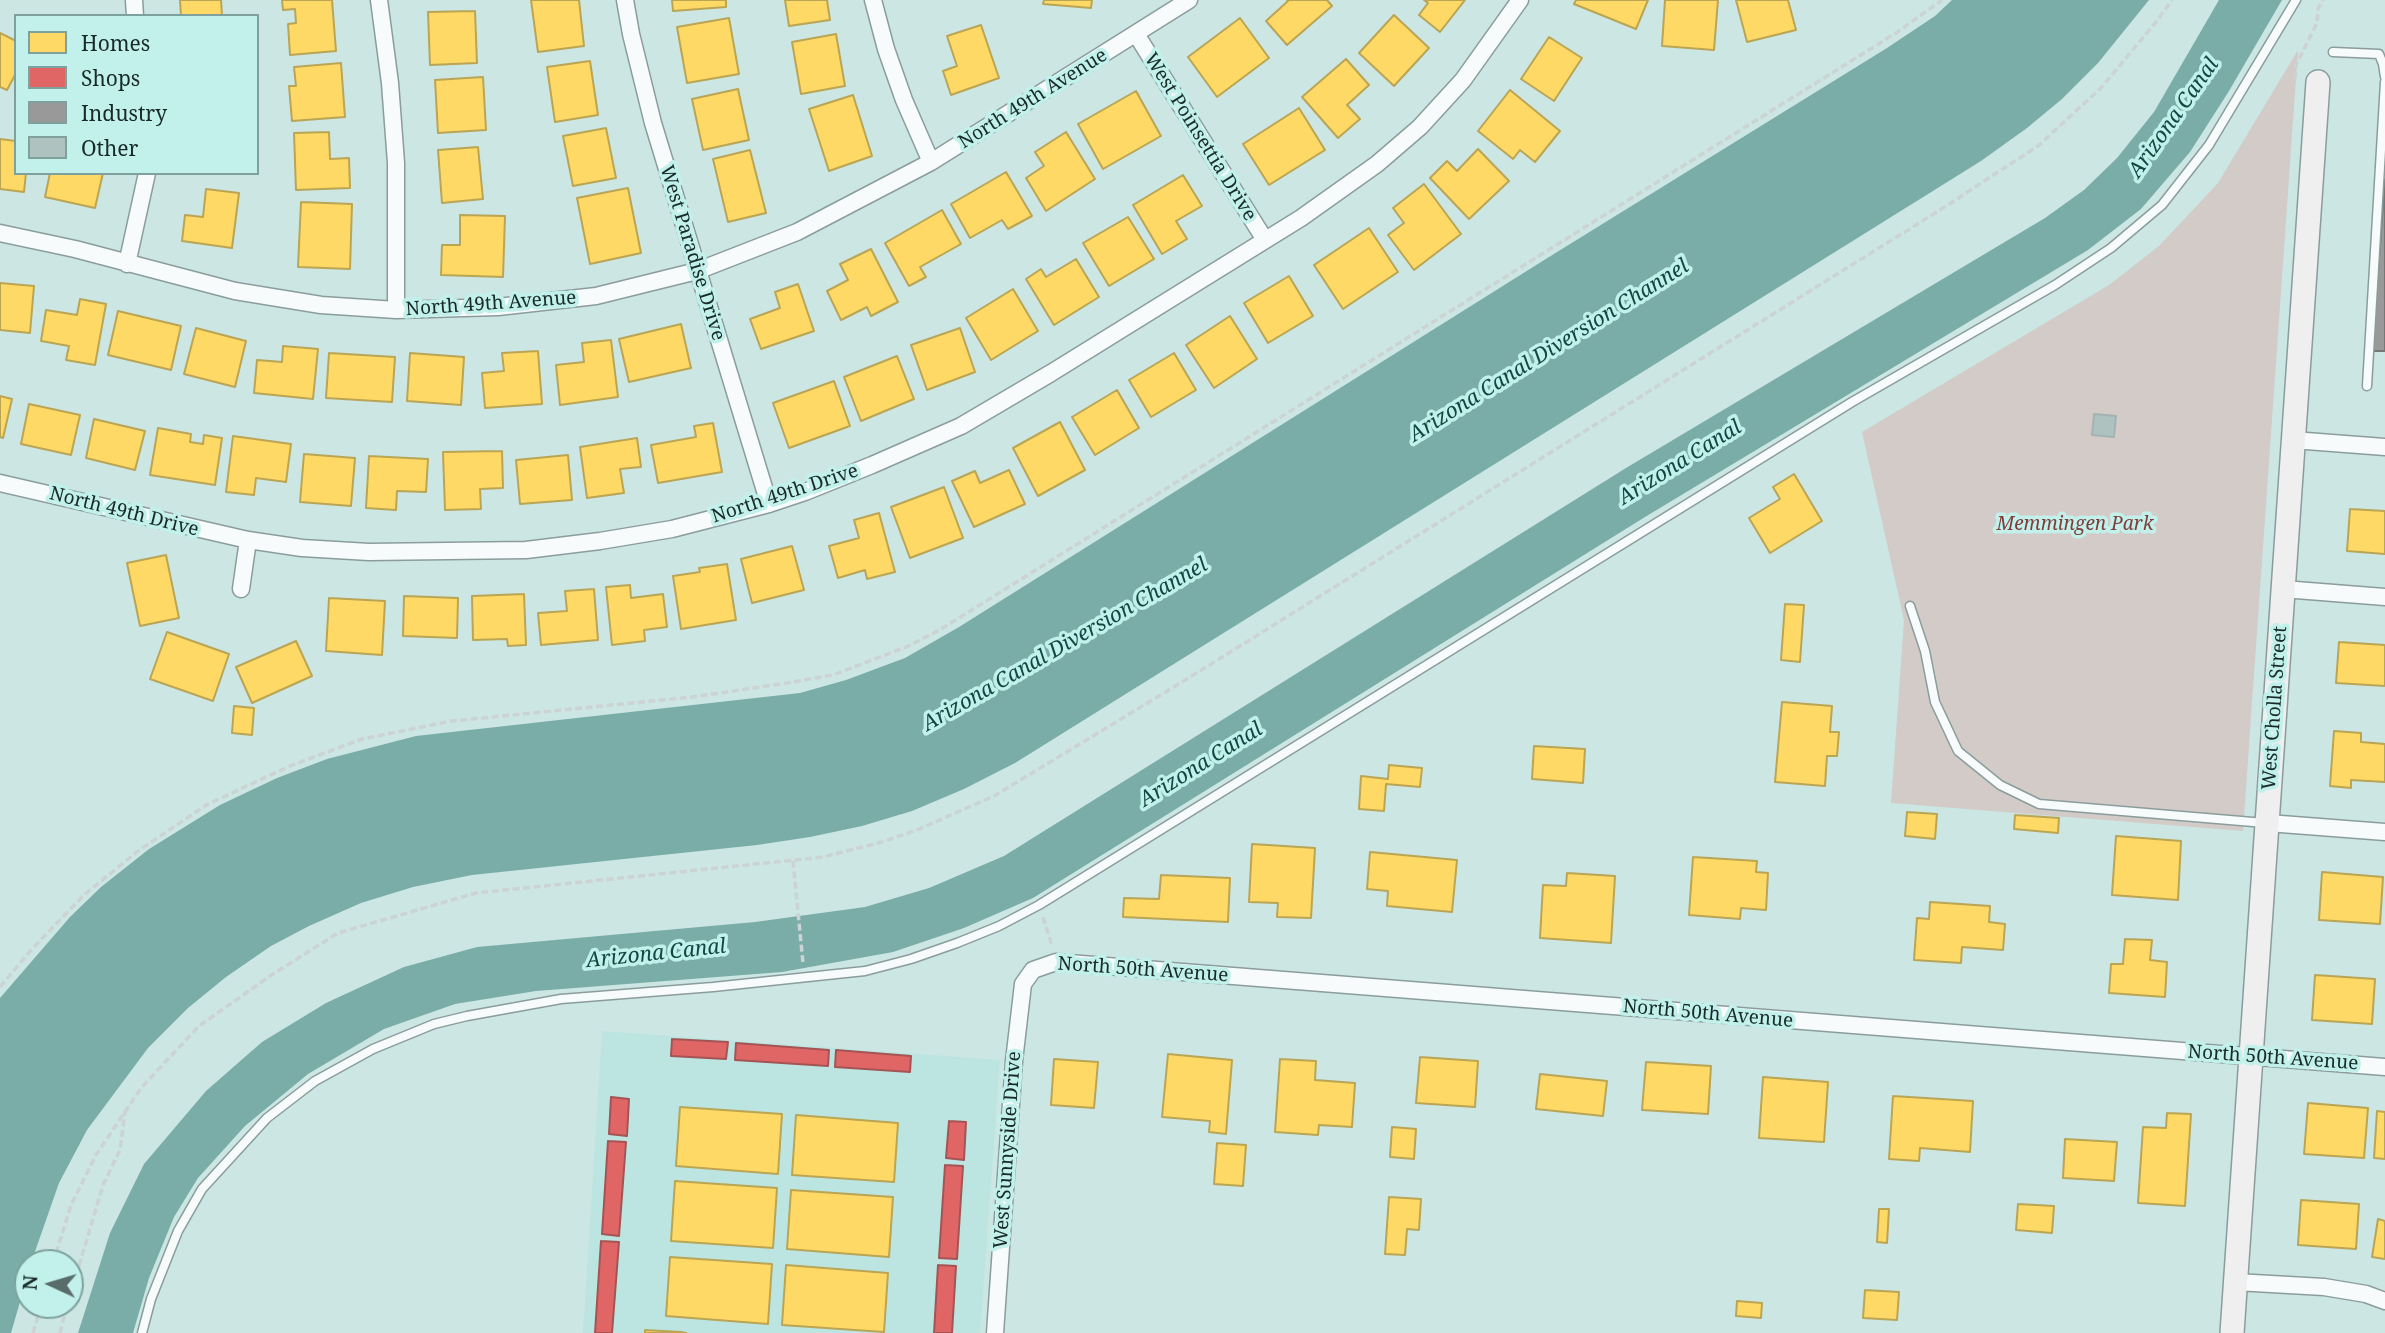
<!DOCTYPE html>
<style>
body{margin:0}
#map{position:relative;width:2385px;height:1333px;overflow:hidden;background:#cce6e3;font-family:"Noto Serif",serif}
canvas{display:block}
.legend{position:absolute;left:14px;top:14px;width:245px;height:161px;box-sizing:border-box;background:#c2f0eb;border:2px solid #7ea19d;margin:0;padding:9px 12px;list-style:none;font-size:21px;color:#192b29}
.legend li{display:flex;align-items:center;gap:14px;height:35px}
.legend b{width:35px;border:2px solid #7ea19d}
.north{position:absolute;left:14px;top:1249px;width:70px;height:70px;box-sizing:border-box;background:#c2f0eb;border:2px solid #7ea19d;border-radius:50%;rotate:274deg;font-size:19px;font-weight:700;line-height:28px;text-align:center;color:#192b29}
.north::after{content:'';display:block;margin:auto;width:24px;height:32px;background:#586c6a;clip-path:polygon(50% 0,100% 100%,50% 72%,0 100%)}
</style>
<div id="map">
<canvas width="2385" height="1333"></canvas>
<ul class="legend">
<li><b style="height:19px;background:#ffd966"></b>Homes</li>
<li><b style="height:19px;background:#e06666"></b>Shops</li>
<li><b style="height:19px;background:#999"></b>Industry</li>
<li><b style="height:19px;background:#aec2c0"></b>Other</li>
</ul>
<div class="north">N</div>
</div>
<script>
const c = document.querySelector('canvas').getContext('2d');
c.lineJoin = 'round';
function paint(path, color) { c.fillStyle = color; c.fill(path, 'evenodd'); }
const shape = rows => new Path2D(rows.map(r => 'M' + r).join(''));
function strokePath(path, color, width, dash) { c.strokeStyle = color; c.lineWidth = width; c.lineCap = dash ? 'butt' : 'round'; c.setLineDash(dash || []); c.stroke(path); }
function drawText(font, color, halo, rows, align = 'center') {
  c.font = font + ' "Noto Serif",serif'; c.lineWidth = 7; c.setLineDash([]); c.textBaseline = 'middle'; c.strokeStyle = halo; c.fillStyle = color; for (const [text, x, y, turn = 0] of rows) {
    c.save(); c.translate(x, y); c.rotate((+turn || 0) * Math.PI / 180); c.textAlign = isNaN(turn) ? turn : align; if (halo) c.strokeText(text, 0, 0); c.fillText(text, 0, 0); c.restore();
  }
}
paint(shape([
 [602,1031,1000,1060,980,1333,583,1333]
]), '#bce5e1');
paint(shape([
 [2298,50,2243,831,1891,803,1904,620,1862,432,2109,285,2159,246,2218,183]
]), '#d2cbc8');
paint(shape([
 [1952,0,2149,0,2098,63,2062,99,2027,128,1981,161,1015,763,964,789,912,811,862,826,810,837,757,845,472,875,413,887,361,903,309,926,271,946,226,977,188,1008,148,1048,87,1130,59,1183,31,1263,28,1263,28,1274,11,1333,0,1333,0,998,70,917,101,887,149,849,220,805,277,778,327,759,416,736,800,693,846,680,905,658,959,627,1549,257,1887,48,1935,16],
 [2219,0,2282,0,2229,91,2190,152,2141,209,2088,250,1645,517,1033,898,964,928,893,952,782,972,536,991,455,1004,384,1029,308,1074,245,1126,198,1178,174,1217,149,1278,133,1333,78,1333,110,1233,144,1164,206,1091,262,1042,326,1003,404,967,477,947,755,922,865,907,929,888,1004,856,1626,468,2045,218,2084,190,2117,158,2154,112]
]), '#7aada8');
const homes = shape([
 [180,0,221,0,222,16,181,16,180,0],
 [282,0,332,0,336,51,290,55,288,24,296,23,295,9,283,10,282,0],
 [531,0,579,0,584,46,538,52,531,0],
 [672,0,726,0,726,7,673,11,672,0],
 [785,0,827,0,830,20,789,26,785,0],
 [1044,0,1092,0,1091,8,1043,4,1044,0],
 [1287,0,1327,0,1332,6,1287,45,1266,21,1288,1,1287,0],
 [1424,0,1465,0,1440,32,1419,15,1428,3,1424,0],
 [1576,0,1648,0,1636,29,1574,4,1576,0],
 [1665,0,1718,0,1714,50,1662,46,1665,0],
 [1736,0,1788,0,1796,30,1747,42,1736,0],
 [475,11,477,63,430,65,428,12,475,11],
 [1394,15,1429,48,1394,86,1359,53,1394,15],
 [729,18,739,74,687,83,677,27,729,18],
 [1240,18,1269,58,1217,97,1188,57,1240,18],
 [981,25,999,78,951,95,943,71,957,66,947,36,981,25],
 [0,33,16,41,16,73,7,90,0,87,0,33],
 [836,34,845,86,801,94,792,42,836,34],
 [1549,37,1582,58,1554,101,1521,79,1549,37],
 [1346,59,1369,85,1347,105,1360,119,1338,138,1302,97,1346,59],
 [590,61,598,115,555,122,547,67,590,61],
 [341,63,345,117,292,121,289,86,296,86,294,67,341,63],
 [483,77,486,130,438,133,435,80,483,77],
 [738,89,749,140,703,150,692,99,738,89],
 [1510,90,1560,131,1535,162,1520,150,1513,159,1478,131,1510,90],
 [1136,91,1161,136,1103,169,1078,124,1136,91],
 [853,95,872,156,829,171,809,109,853,95],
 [1299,108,1325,150,1269,185,1243,144,1299,108],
 [606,128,616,178,573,186,563,136,606,128],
 [329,132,330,159,349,158,350,188,296,190,294,133,329,132],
 [1066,132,1095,179,1046,211,1026,178,1044,166,1035,152,1066,132],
 [0,139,16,141,16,173,26,173,24,192,0,189,0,139],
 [478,147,483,199,442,203,438,150,478,147],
 [1478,149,1509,181,1469,219,1430,178,1447,161,1457,171,1478,149],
 [750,150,766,213,728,222,713,159,750,150],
 [1006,172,1032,216,1008,229,1002,220,970,238,951,204,1006,172],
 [50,173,103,173,95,208,45,197,50,173],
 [1183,175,1202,206,1176,221,1187,239,1162,254,1133,205,1183,175],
 [1424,184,1461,234,1414,270,1388,235,1404,223,1393,208,1424,184],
 [628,188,641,253,590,264,577,198,628,188],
 [206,189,239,193,232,248,182,241,185,215,203,217,206,189],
 [301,202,352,204,350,269,298,267,301,202],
 [942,210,961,244,920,267,926,277,909,286,885,243,942,210],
 [460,215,505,216,503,277,441,275,442,245,460,245,460,215],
 [1128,217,1154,259,1109,286,1083,243,1128,217],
 [1369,228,1398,272,1343,309,1314,265,1369,228],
 [871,249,898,302,871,316,867,307,841,320,827,291,848,280,840,264,871,249],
 [1076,259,1099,297,1054,325,1026,279,1041,269,1046,277,1076,259],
 [1289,276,1313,316,1268,343,1244,303,1289,276],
 [0,283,34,286,30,333,0,330,0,283],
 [798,284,814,331,761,349,750,319,780,308,775,292,798,284],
 [1013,289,1038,331,991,360,966,318,1013,289],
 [80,299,106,304,95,365,66,360,69,346,41,341,46,310,77,315,80,299],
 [118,311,181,326,171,370,108,355,118,311],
 [1230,316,1257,359,1214,388,1186,345,1230,316],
 [681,324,691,368,629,382,619,339,681,324],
 [196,328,246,341,235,387,184,374,196,328],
 [960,328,975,372,927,390,911,345,960,328],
 [611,340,618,397,560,405,556,365,584,362,582,343,611,340],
 [283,346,318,349,313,399,254,393,257,360,282,362,283,346],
 [538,351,542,404,485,408,482,373,504,371,502,353,538,351],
 [329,353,395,357,392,402,326,398,329,353],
 [410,353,464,357,461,405,407,401,410,353],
 [1174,353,1196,390,1151,417,1129,380,1174,353],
 [897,356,914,399,861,421,844,377,897,356],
 [834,381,850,426,789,448,773,403,834,381],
 [1117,390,1139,428,1095,455,1072,417,1117,390],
 [0,396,12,399,3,438,0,437,0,396],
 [29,404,80,415,71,455,21,444,29,404],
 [94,419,145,431,135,470,86,458,94,419],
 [1060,422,1085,470,1038,496,1013,448,1060,422],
 [713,423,722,472,658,483,651,445,696,437,694,426,713,423],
 [158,428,191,434,190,442,203,444,204,435,222,438,215,485,150,475,158,428],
 [233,436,291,444,286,482,256,478,254,495,226,492,233,436],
 [637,438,641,467,620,469,624,493,587,498,580,447,637,438],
 [502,451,503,488,480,489,481,509,445,510,443,452,502,451],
 [304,454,355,458,351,506,300,502,304,454],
 [568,455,572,500,520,504,516,460,568,455],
 [369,456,428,459,426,492,397,491,396,510,366,508,369,456],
 [1009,470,1025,504,974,527,952,481,975,471,980,483,1009,470],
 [1794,474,1822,521,1770,553,1749,518,1780,499,1773,487,1794,474],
 [944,487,963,538,910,558,891,507,944,487],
 [2350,509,2385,511,2385,554,2347,551,2350,509],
 [879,513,895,572,867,579,865,570,838,578,829,546,859,538,854,520,879,513],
 [792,546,804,590,752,603,741,559,792,546],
 [166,555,179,618,140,626,127,563,166,555],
 [727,564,736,620,681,629,673,576,700,572,699,568,727,564],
 [630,585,631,598,663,594,667,627,644,630,645,641,612,645,606,587,630,585],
 [594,589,598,640,541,645,538,613,567,611,565,591,594,589],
 [524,594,526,645,508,646,507,639,473,640,472,596,524,594],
 [404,596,458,598,457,638,403,636,404,596],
 [329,598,385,601,382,655,326,651,329,598],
 [1785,604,1804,605,1800,662,1781,660,1785,604],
 [167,632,229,654,213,701,150,679,167,632],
 [296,641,312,676,252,703,236,667,296,641],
 [2339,642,2385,645,2385,686,2336,683,2339,642],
 [1782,702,1832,706,1830,732,1839,732,1837,756,1827,756,1825,786,1775,782,1782,702],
 [234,706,254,708,252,735,232,733,234,706],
 [2334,731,2361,733,2361,742,2385,744,2385,782,2351,780,2351,788,2330,786,2334,731],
 [1534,746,1585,749,1583,783,1532,779,1534,746],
 [1389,765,1422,768,1420,787,1386,784,1384,811,1359,809,1361,776,1388,779,1389,765],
 [1907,812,1937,814,1935,839,1905,836,1907,812],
 [2015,815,2059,818,2058,833,2014,829,2015,815],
 [2116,836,2181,841,2178,900,2112,895,2116,836],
 [1252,844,1315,848,1311,918,1277,917,1278,903,1249,902,1252,844],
 [1370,852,1457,860,1452,912,1387,906,1388,891,1367,889,1370,852],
 [1693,857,1757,861,1756,872,1768,873,1766,910,1741,908,1740,919,1689,915,1693,857],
 [2322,872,2383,877,2380,924,2319,920,2322,872],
 [1567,873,1615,876,1611,943,1540,938,1543,885,1566,886,1567,873],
 [1161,875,1230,878,1228,922,1123,917,1124,898,1159,899,1161,875],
 [1930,902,1990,906,1989,922,2005,924,2003,950,1962,947,1961,963,1914,960,1917,918,1929,919,1930,902],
 [2125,939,2152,940,2150,960,2167,962,2165,997,2109,993,2111,964,2123,964,2125,939],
 [2315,975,2375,979,2372,1024,2312,1020,2315,975],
 [1168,1054,1232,1060,1226,1134,1209,1132,1210,1121,1162,1117,1168,1054],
 [1420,1057,1478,1061,1475,1107,1416,1103,1420,1057],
 [1054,1059,1098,1062,1094,1108,1051,1105,1054,1059],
 [1280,1059,1316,1061,1315,1080,1355,1083,1352,1127,1319,1125,1318,1135,1275,1132,1280,1059],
 [1646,1062,1711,1066,1708,1114,1642,1110,1646,1062],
 [1540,1074,1607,1081,1603,1116,1536,1109,1540,1074],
 [1763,1077,1828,1082,1824,1142,1759,1138,1763,1077],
 [1893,1096,1973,1101,1970,1152,1920,1148,1919,1161,1889,1159,1893,1096],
 [2308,1103,2368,1108,2364,1158,2304,1154,2308,1103],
 [680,1107,782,1114,778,1174,676,1166,680,1107],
 [2377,1111,2385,1112,2385,1159,2374,1158,2377,1111],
 [2167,1113,2191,1114,2185,1206,2138,1203,2143,1127,2166,1128,2167,1113],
 [796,1115,898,1123,894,1182,792,1175,796,1115],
 [1392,1127,1416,1129,1414,1159,1390,1157,1392,1127],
 [2065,1139,2117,1142,2114,1181,2063,1178,2065,1139],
 [1217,1143,1246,1145,1243,1186,1214,1184,1217,1143],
 [675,1181,777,1188,773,1248,671,1241,675,1181],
 [791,1190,893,1197,889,1257,787,1249,791,1190],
 [1389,1197,1421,1199,1419,1230,1407,1229,1405,1255,1385,1254,1389,1197],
 [2301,1200,2359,1204,2356,1249,2298,1245,2301,1200],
 [2018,1204,2054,1206,2052,1233,2016,1230,2018,1204],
 [1879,1209,1889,1209,1887,1243,1877,1242,1879,1209],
 [2378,1219,2385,1221,2385,1259,2372,1257,2378,1219],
 [670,1257,772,1264,768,1324,666,1316,670,1257],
 [786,1265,888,1273,884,1332,782,1325,786,1265],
 [1865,1290,1899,1292,1897,1320,1863,1318,1865,1290],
 [1737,1301,1762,1303,1761,1318,1736,1316,1737,1301],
 [645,1330,681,1332,686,1333,645,1333,645,1330]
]);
paint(homes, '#ffd966');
strokePath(homes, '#baa554', 2);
const shops = shape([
 [672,1039,728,1042,726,1059,671,1056,672,1039],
 [736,1043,829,1050,828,1066,735,1060,736,1043],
 [836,1050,911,1056,910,1072,835,1067,836,1050],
 [611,1097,629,1099,627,1136,609,1134,611,1097],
 [949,1121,966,1122,964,1160,946,1158,949,1121],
 [608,1141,626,1142,619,1236,602,1234,608,1141],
 [945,1165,963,1166,957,1259,939,1258,945,1165],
 [601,1241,619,1242,612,1333,595,1333,601,1241],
 [938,1265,956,1266,952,1333,934,1333,938,1265]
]);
paint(shops, '#e06666');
strokePath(shops, '#a45454', 2);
const industry = shape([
 [2385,179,2385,351,2372,351,2385,179]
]);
paint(industry, '#999');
strokePath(industry, '#737877', 2);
const building = shape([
 [2094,414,2116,416,2114,437,2092,435,2094,414]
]);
paint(building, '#aec2c0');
strokePath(building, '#a1b4b3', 2);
const lane = shape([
 [2333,52,2379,54,2383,64,2385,77],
 [2367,386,2385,82],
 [1910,606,1925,651,1935,702,1958,751,2000,785,2039,804,2265,823],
 [142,1333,151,1299,178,1231,202,1189,267,1118,315,1081,373,1049,434,1024,467,1016,561,999,713,987,865,971,911,959,957,943,999,926,1039,905,1852,402,2055,285,2111,248,2162,205,2209,145,2296,0]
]);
const street = shape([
 [134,0,135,16],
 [379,0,390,83,396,163,396,310],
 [625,0,631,34,653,123,769,504],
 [873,0,886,49,904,100,931,162],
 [1136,34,1265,240],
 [0,233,75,249,235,291,321,305,396,310,498,307,596,296,697,271,797,232,931,162,1189,0],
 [127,264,147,173],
 [2293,440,2385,447],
 [0,483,248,540,302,548,369,552,526,550,600,541,672,529,769,504,805,492,872,465,961,426,1051,373,1301,218,1377,164,1420,127,1463,80,1520,0],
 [241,589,248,540],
 [2283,589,2385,597],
 [2268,823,2385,832],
 [2236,1282,2324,1287,2366,1294,2385,1301],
 [995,1333,1014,1061,1023,984,1033,970,1056,962,2385,1067]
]);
const secondary = shape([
 [2232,1333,2318,82]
]);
strokePath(lane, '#8a9d9c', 11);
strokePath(street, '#8a9d9c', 19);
strokePath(secondary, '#8a9d9c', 26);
strokePath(shape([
 [2295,79,2296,65,2317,23,2318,9,2323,0],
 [793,861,803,963],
 [1043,917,1052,946],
 [0,987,32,949,85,894,138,851,208,804,290,766,362,739,452,721,692,697,787,683,833,675,906,647,938,631,1896,33,1942,0],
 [53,1263,71,1205,96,1155,141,1088,199,1026,270,976,338,933,476,893,823,857,882,842,917,830,994,796,1187,679,1940,210,2038,146,2101,88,2156,22,2172,0],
 [70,1296,103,1185,120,1150,125,1112],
 [33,1333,41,1305],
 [60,1333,67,1305]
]), '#ccd3d3', 3.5, [7, 3.5]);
strokePath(lane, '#f7fbfb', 8);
strokePath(street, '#f7fbfb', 16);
strokePath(secondary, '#efefef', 23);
drawText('19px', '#192b29', '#c2f0eb', [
 ["North 49th Avenue",1033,99,-32],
 ["West Poinsettia Drive",1200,137,58],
 ["West Paradise Drive",692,253,73],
 ["North 49th Avenue",491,304,-4],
 ["North 49th Drive",785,494,-18],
 ["North 49th Drive",124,512,14],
 ["West Cholla Street",2275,708,-86],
 ["North 50th Avenue",1143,970,4],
 ["North 50th Avenue",1708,1014,5],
 ["North 50th Avenue",2273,1058,4],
 ["West Sunnyside Drive",1008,1150,-86]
]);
drawText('italic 19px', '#7f3c39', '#c2f0eb', [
 ["Memmingen Park",2075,525]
]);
drawText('italic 21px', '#104844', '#c2f0eb', [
 ["Arizona Canal",2174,118,-55],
 ["Arizona Canal Diversion Channel",1549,351,-32],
 ["Arizona Canal",1680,463,-32],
 ["Arizona Canal Diversion Channel",1065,645,-30],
 ["Arizona Canal",1201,765,-32],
 ["Arizona Canal",656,954,-6]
]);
</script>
